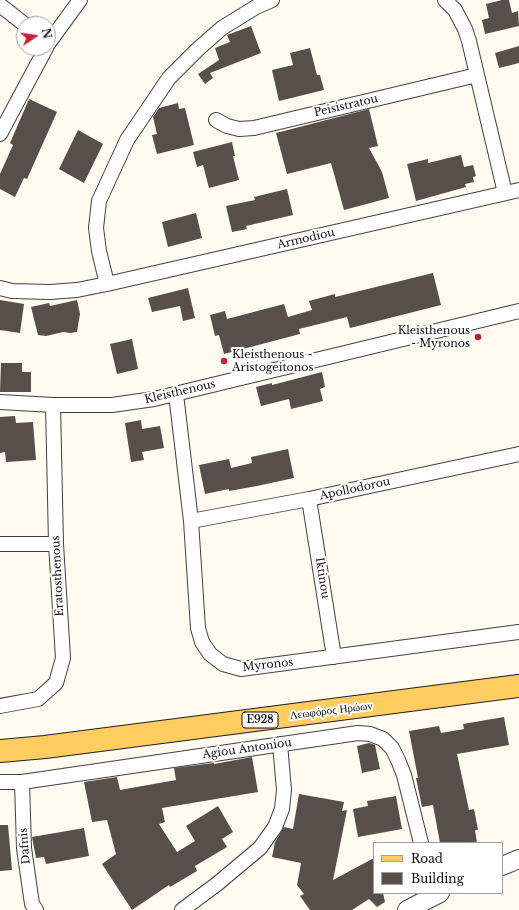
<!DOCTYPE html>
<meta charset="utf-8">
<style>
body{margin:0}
#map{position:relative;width:519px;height:910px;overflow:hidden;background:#fffbf0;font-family:"Libre Baskerville",serif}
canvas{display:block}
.legend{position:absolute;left:373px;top:842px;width:130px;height:52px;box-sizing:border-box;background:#fff;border:1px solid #9f9f9f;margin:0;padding:5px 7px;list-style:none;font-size:12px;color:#0e0e0e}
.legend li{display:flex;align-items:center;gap:8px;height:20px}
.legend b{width:20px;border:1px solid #9f9f9f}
.north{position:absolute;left:16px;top:16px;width:40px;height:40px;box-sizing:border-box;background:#fff;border:1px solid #9f9f9f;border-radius:50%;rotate:77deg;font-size:11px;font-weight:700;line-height:16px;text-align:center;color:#0e0e0e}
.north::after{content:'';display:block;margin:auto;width:14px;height:18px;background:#c71e33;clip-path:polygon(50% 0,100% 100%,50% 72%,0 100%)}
</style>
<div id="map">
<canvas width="519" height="910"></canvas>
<ul class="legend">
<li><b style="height:5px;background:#ffcc60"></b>Road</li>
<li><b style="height:11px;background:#584e4a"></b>Building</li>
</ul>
<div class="north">N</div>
</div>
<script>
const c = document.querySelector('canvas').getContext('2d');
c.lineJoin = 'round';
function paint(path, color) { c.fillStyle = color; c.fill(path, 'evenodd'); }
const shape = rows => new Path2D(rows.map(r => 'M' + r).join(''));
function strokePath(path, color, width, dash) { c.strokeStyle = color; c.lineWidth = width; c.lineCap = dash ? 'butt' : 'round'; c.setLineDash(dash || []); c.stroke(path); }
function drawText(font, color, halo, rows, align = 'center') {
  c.font = font + ' "Libre Baskerville",serif'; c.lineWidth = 4; c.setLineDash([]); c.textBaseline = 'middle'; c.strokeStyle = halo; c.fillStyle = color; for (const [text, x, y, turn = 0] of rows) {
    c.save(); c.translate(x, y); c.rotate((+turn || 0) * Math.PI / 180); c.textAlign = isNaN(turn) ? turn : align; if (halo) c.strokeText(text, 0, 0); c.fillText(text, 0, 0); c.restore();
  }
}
paint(shape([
 [502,0,509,0,512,13,518,11,519,26,485,34,482,20,489,18,486,4],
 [251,26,261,53,210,73,213,78,205,84,198,74,219,60,215,48,230,42,227,35],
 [519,46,519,63,499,68,495,53],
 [310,48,317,75,320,75,324,90,279,101,272,70,293,65,290,53],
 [29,99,57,112,27,179,24,178,15,197,0,189,0,174,13,145,10,143],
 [178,103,179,109,185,108,194,145,157,154,152,135,157,134,153,117,159,108],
 [369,109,378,146,369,148,382,172,389,198,344,210,331,163,287,174,276,133],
 [78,130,103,144,84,183,59,169],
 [232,142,235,156,233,156,239,180,209,188,203,165,197,167,193,152],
 [461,155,464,167,473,165,476,176,473,177,474,182,465,184,466,187,416,201,407,164,428,159,428,163],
 [287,189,293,215,246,226,247,229,232,232,226,206,255,200,254,197],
 [196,213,202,238,168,247,162,222],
 [433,273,441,305,350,328,347,317,299,329,300,334,224,354,219,335,215,336,210,315,225,311,227,319,284,304,288,317,312,310,309,301,335,294,335,297],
 [188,288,195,318,183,321,180,306,152,312,148,298],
 [0,300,24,304,20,333,0,330],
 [77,300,80,314,77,332,70,333,63,332,46,336,38,335,31,307,49,303,50,306],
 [132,339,138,369,117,374,110,344],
 [1,363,22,363,22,372,31,372,31,392,0,392],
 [322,372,325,387,320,389,323,401,291,409,289,399,261,406,256,387,272,383,272,385],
 [15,416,16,423,33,422,36,460,6,462,5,452,0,453,0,417],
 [141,420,142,429,160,426,164,448,142,452,144,460,131,462,125,423],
 [288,449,294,478,257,486,229,491,229,489,205,494,199,465,229,459,231,468,252,463,251,457],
 [504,717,509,745,457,754,469,810,474,809,478,830,475,830,477,843,440,843,433,805,422,807,416,778,418,778,409,731,439,726,441,733,464,729,463,724],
 [369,743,375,745,380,769,362,773,357,746],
 [252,757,258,792,162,808,165,822,159,824,177,852,195,841,186,826,218,806,233,832,222,839,227,847,195,866,197,871,170,887,169,885,132,910,102,864,116,854,107,820,92,822,84,782,117,777,120,790,176,780,174,768,214,763,214,764],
 [299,794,344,802,342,811,347,810,333,880,374,858,374,893,383,893,385,902,377,907,369,899,352,910,310,910,300,896,304,894,297,885,301,863,272,857,275,842,284,827,293,829],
 [396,796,402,829,358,837,353,809,368,806,367,801],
 [0,825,8,825,12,870,0,871],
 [84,828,89,856,46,864,44,857,36,858,32,837]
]), '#584e4a');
const minor = shape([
 [445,0,455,10,465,29,469,41,505,193],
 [0,5,24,24],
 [48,44,80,0],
 [216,120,227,126,239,129,254,128,477,75],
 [0,134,46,48],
 [107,284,99,251,96,228,99,201,127,140,169,78,198,49,222,28,256,7,272,0],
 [0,288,12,291,50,292,77,290,107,284,519,190],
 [176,394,191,521,198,628,202,642,210,654,223,664,241,669,519,632],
 [0,402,53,405,112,405,154,399,519,311],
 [309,499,334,657],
 [191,521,309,499,519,454],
 [0,544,56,544],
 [0,706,38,699,56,683,63,658,56,544,53,405],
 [0,782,22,782,358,733,370,734,383,739,392,748,398,760,404,775,421,843],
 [22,782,24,848,32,904,36,910],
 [182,910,217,884,260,848,275,827,282,809,284,790,280,744]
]);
const tertiary = shape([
 [502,866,519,859],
 [407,910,440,893]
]);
const primary = shape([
 [0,751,45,747,519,686]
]);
strokePath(minor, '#414141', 16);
strokePath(tertiary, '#414141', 20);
strokePath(primary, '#1f1f1f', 24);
strokePath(minor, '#fff', 14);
strokePath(tertiary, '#fff', 18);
strokePath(primary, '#ffcc60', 22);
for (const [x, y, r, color] of [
 [478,337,4,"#c71e33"],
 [224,361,4,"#c71e33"]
]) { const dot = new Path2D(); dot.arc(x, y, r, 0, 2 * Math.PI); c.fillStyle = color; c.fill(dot); strokePath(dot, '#fff', 1.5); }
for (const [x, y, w] of [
 [260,720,36]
]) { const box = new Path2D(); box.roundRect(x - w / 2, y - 8, w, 16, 3); c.fillStyle = '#fff'; c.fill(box); strokePath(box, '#0e0e0e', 1); }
drawText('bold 10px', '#0e0e0e', null, [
 ["E928",260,720]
]);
drawText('11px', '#0e0e0e', '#fff', [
 ["Peisistratou",346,106,-13],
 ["Armodiou",306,239,-13],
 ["Kleisthenous",180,392,-13],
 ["Apollodorou",355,489,-12],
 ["Eratosthenous",58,576,-93],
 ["Iktinou",322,578,81],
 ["Myronos",268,665,-6],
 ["Λεωφόρος Ηρώων",331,711,-7],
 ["Agiou Antoniou",247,749,-8],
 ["Dafnis",25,846,-95]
]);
drawText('11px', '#0e0e0e', '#fff', [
 ["Kleisthenous",470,331],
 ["- Myronos",470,344],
 ["Kleisthenous -",232,355,"left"],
 ["Aristogeitonos",232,368,"left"]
], 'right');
</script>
